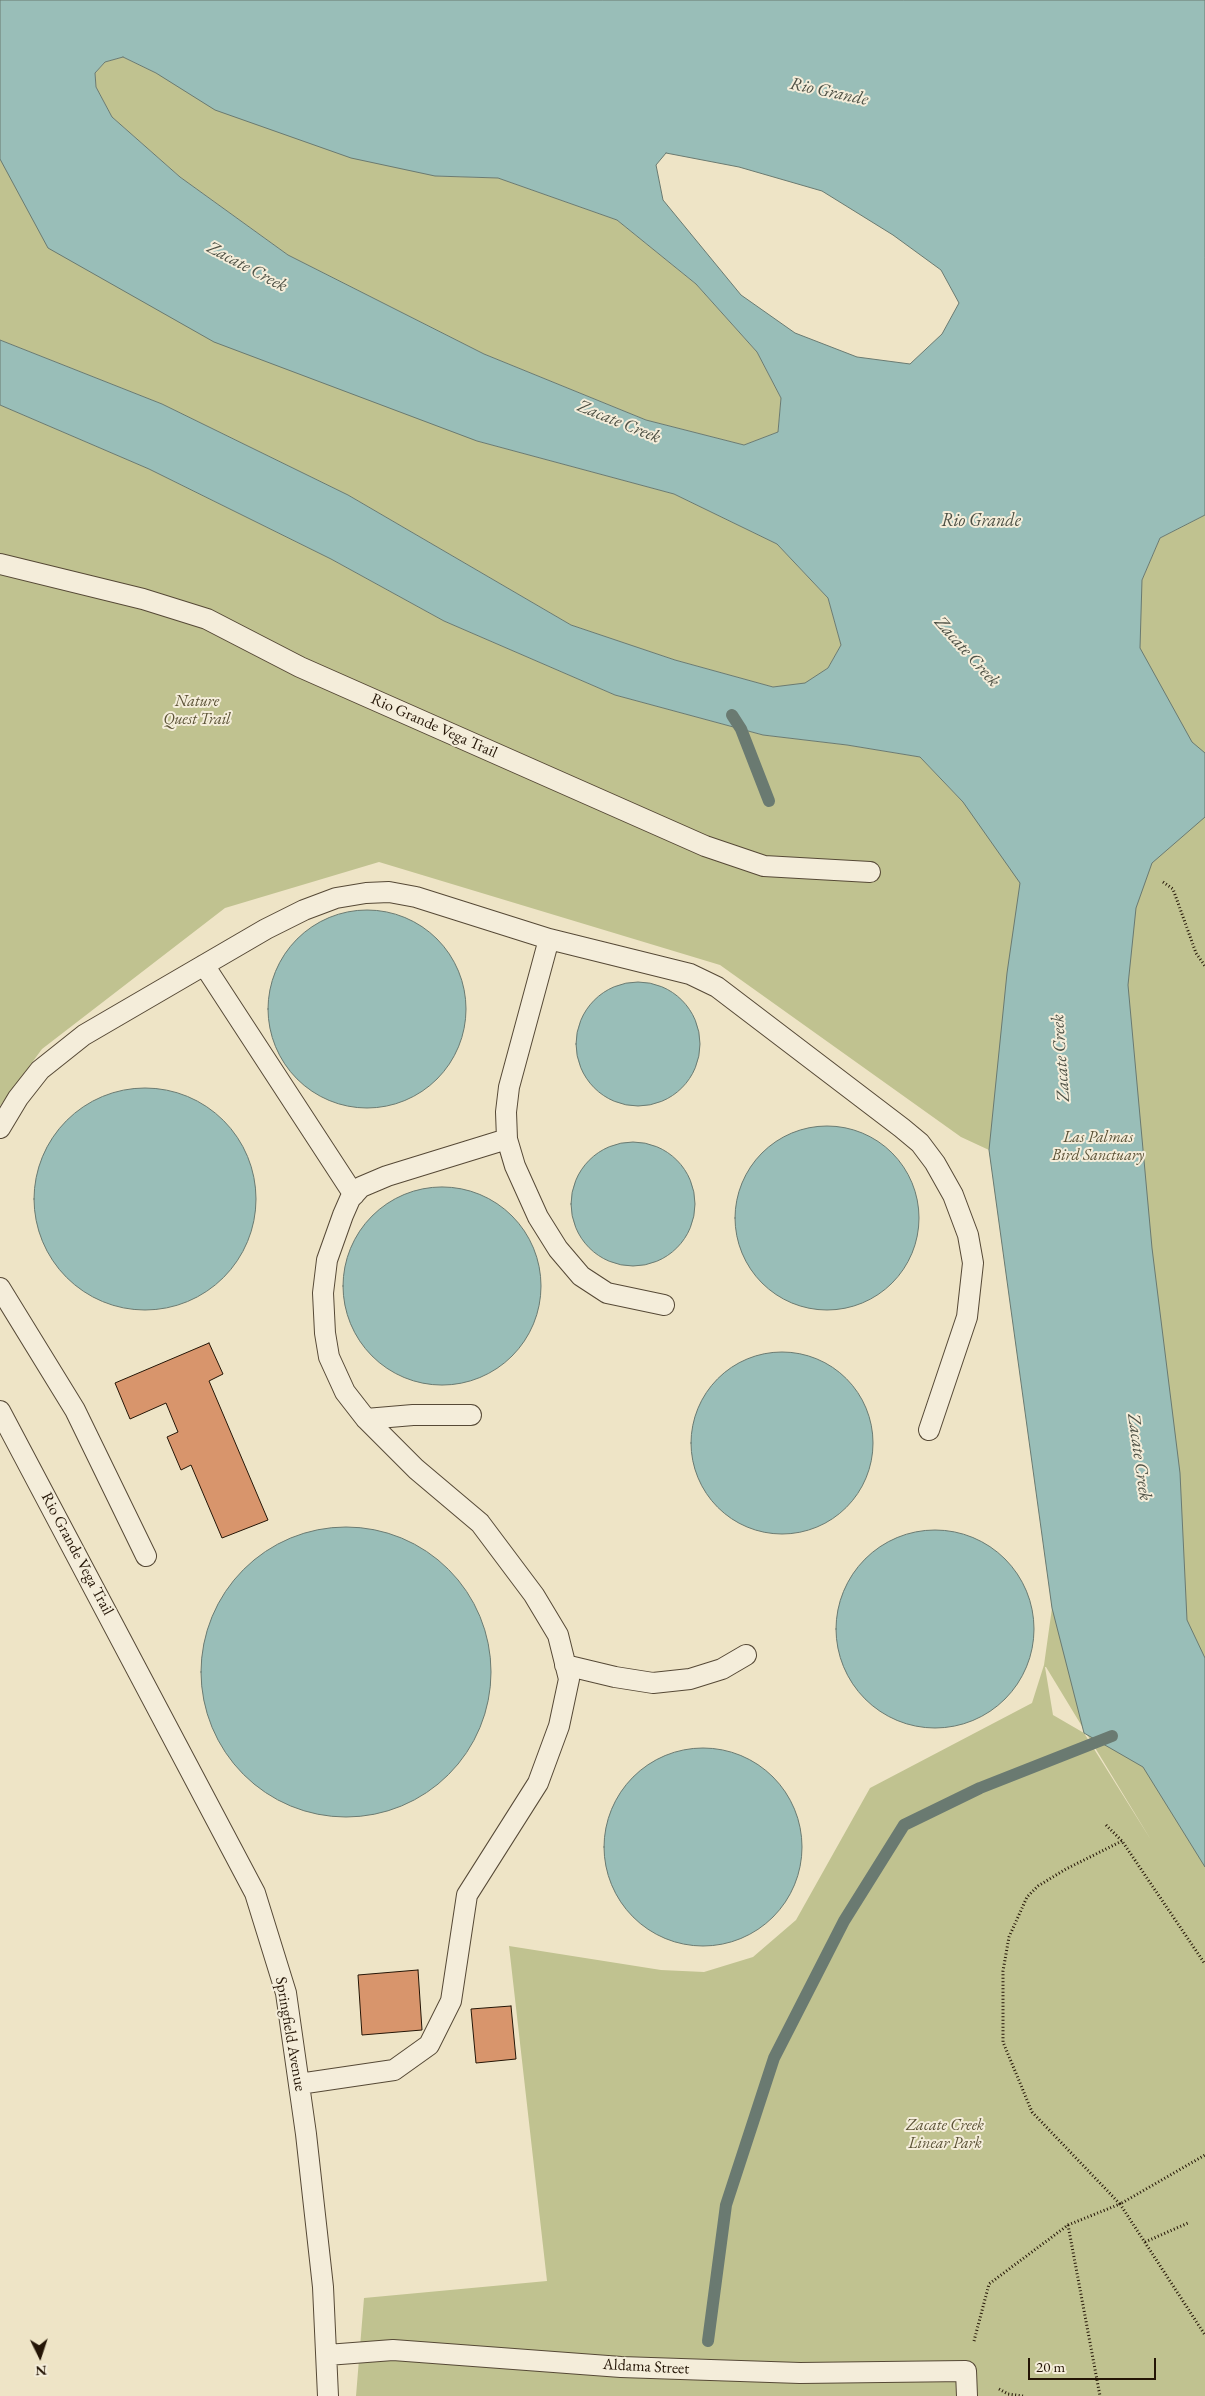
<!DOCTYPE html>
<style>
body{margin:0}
#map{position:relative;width:1205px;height:2396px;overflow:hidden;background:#eee4c6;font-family:"EB Garamond",serif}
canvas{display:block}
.north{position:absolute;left:15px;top:2331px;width:50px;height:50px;-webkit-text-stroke:4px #f4edda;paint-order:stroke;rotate:176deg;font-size:14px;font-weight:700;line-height:20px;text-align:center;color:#241506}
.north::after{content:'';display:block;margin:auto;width:18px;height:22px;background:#241506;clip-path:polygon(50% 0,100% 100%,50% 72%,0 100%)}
.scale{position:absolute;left:1028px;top:2358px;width:128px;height:22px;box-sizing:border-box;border:2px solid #241506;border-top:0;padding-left:6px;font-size:15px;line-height:18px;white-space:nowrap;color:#241506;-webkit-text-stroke:4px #f4edda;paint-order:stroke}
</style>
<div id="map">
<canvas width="1205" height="2396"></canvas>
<div class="north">N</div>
<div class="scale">20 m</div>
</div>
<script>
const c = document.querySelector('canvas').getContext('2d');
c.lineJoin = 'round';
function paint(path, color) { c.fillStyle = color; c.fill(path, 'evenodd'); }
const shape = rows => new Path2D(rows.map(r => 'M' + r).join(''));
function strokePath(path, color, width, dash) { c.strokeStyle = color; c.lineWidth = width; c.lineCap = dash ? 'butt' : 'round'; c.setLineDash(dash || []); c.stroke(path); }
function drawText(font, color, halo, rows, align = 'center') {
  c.font = font + ' "EB Garamond",serif'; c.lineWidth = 4; c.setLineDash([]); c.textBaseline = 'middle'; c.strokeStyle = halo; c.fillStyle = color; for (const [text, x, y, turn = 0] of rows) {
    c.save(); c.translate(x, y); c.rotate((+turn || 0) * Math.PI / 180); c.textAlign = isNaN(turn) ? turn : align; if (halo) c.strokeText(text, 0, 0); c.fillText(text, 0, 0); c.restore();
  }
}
paint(shape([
 [123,57,156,73,435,176,498,178,617,220,696,284,757,352,781,398,778,432,744,445,646,420,484,354,288,255,180,177,112,117,96,87,95,73,105,62],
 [0,159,477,441,674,494,777,544,828,598,841,645,828,668,805,684,773,687,675,660,571,625,348,495,162,404,0,340],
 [0,405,149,469,331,559,444,621,615,695,763,735,847,745,920,757,963,802,1142,580,1160,538,1205,515,1205,2396,356,2396,364,2298,547,2281,509,1946,661,1970,704,1972,753,1957,796,1920,870,1788,1032,1703,1044,1665,1052,1608,1043,1526,989,1150,961,1137,720,965,379,862,225,908,42,1049,0,1106],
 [1045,1667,1046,1667,1151,1840,1084,1733,1053,1715]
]), '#c0c290');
const water = shape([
 [0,0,1205,0,1205,515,1160,538,1142,580,1140,648,1192,742,1205,753,1205,817,1152,863,1136,908,1128,985,1152,1248,1180,1473,1187,1620,1205,1658,1205,1867,1143,1767,1084,1733,1052,1608,989,1150,1007,973,1020,883,963,802,920,757,847,745,763,735,615,695,444,621,331,559,149,469,0,405,0,340,162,404,348,495,571,625,675,660,773,687,805,683,828,668,841,645,828,598,777,544,674,494,477,441,214,342,48,248,0,159,0,0],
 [123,57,156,73,215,110,351,158,435,176,498,178,617,220,696,284,757,352,781,398,778,432,744,445,646,420,484,354,288,255,180,177,112,117,96,87,95,73,105,62,123,57],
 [666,153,739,167,822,191,893,235,941,270,959,303,942,334,910,364,857,357,795,333,741,295,663,200,656,165,666,153],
 '268 1009a99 99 0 1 1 198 0a99 99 0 1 1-198 0Z',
 '576 1044a62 62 0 1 1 124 0a62 62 0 1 1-124 0Z',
 '34 1199a111 111 0 1 1 222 0a111 111 0 1 1-222 0Z',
 '735 1218a92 92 0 1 1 184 0a92 92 0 1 1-184 0Z',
 '571 1204a62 62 0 1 1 124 0a62 62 0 1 1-124 0Z',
 '343 1286a99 99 0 1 1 198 0a99 99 0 1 1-198 0Z',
 '691 1443a91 91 0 1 1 182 0a91 91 0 1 1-182 0Z',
 '201 1672a145 145 0 1 1 290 0a145 145 0 1 1-290 0Z',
 '836 1629a99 99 0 1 1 198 0a99 99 0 1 1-198 0Z',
 '604 1847a99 99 0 1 1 198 0a99 99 0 1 1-198 0Z'
]);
paint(water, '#99beb8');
strokePath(water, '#6a7a71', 1);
strokePath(shape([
 [732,715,741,729,769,801],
 [708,2341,726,2205,774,2058,844,1921,904,1825,980,1788,1112,1736]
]), '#6a7a71', 12);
const building = shape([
 [209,1343,223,1374,209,1381,268,1520,222,1538,191,1465,181,1470,167,1437,178,1432,166,1403,130,1419,115,1383,209,1343],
 [418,1970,422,2030,362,2035,358,1975,418,1970],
 [511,2006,516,2059,476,2063,471,2009,511,2006]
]);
paint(building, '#d8956c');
strokePath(building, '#241506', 1);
const service = shape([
 [0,564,143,599,207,619,300,667,705,846,764,866,870,872],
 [549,939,690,974,717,987,902,1128,920,1143,935,1163,953,1195,968,1235,973,1263,967,1317,929,1430],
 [204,965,354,1195],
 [0,1128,18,1098,40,1070,84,1035,266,929,304,910,336,898,366,893,389,892,416,897,549,939,509,1087,506,1112,507,1139,387,1176,361,1187,350,1199,343,1215,327,1260,323,1293,325,1333,329,1357,345,1392,366,1419,416,1469,480,1523,534,1595,558,1635,569,1679,559,1726,538,1783,467,1895,451,2001,429,2045,394,2070,299,2084],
 [507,1139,515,1166,538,1217,558,1249,581,1276,607,1293,664,1305],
 [0,1288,75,1410,146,1556],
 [0,1411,255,1893,286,1993,306,2134,323,2287,328,2396],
 [366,1419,413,1415,471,1415],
 [565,1665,615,1677,653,1683,690,1679,722,1669,746,1655],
 [327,2355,393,2350,621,2367,800,2373,966,2371,967,2396]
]);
strokePath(service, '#564936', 22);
strokePath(shape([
 [1163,882,1173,889,1196,953,1205,966],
 [1106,1825,1122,1841,1205,1964],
 [1122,1841,1066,1869,1038,1886,1027,1897,1009,1937,1003,1971,1003,2042,1032,2112,1120,2204,1205,2155],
 [1068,2225,1100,2396],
 [1145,2242,1188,2223],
 [974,2341,989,2284,1068,2225,1120,2204,1205,2335],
 [999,2389,1008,2394,1023,2396]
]), '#241506', 3, [1, 2.5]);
strokePath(service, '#f4edda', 20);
drawText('italic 16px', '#5b5236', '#f4edda', [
 ["Nature",197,702],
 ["Quest Trail",197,720],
 ["Las Palmas",1098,1138],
 ["Bird Sanctuary",1098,1156],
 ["Zacate Creek",945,2126],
 ["Linear Park",945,2144]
]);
drawText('16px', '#241506', '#f4edda', [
 ["Rio Grande Vega Trail",434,726,24],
 ["Rio Grande Vega Trail",77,1554,62],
 ["Springfield Avenue",290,2034,80],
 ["Aldama Street",646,2367,3]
]);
drawText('italic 18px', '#4d5044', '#f4edda', [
 ["Rio Grande",829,92,12],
 ["Zacate Creek",247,267,28],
 ["Zacate Creek",619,422,22],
 ["Rio Grande",981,521],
 ["Zacate Creek",967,652,48],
 ["Zacate Creek",1061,1058,-94],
 ["Zacate Creek",1139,1457,82]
]);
</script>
